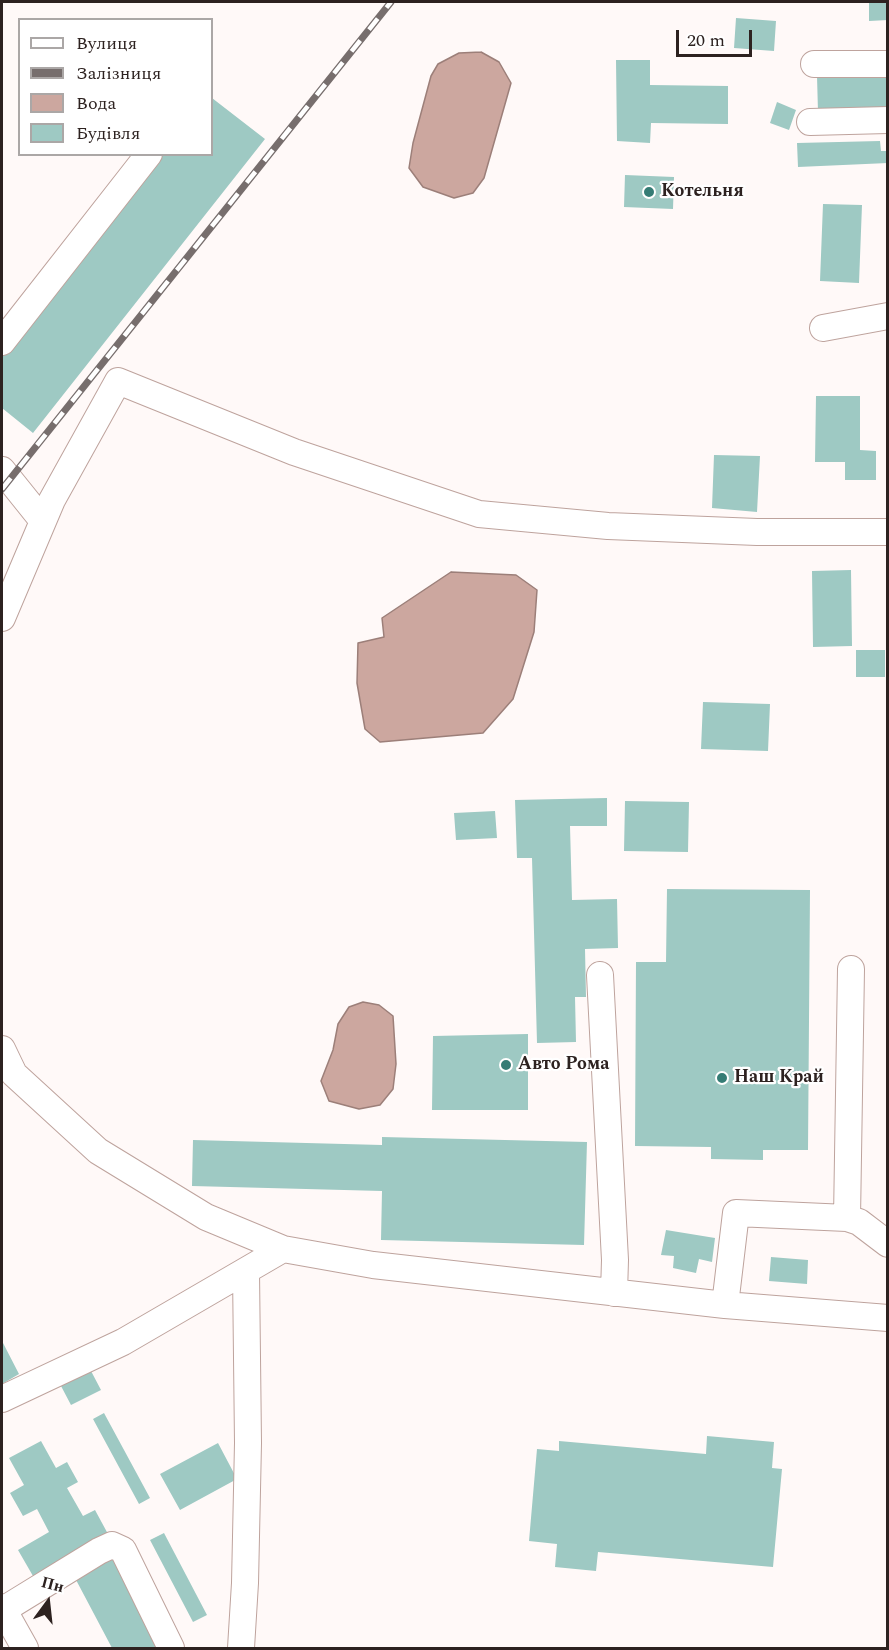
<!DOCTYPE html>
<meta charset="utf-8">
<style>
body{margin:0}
#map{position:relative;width:889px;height:1650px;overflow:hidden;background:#fff9f8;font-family:Spectral,serif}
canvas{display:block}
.frame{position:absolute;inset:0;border:3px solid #2d2220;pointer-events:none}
.legend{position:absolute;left:18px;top:18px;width:195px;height:138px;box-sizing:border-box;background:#fff;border:2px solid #aba7a6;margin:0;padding:8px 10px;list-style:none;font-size:18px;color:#2d2220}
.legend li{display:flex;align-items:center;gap:12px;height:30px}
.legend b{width:30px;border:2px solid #aba7a6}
.north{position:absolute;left:18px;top:1572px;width:60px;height:60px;-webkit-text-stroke:4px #fff;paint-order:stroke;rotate:15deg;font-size:16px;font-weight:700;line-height:24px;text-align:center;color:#2d2220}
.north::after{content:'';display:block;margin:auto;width:21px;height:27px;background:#2d2220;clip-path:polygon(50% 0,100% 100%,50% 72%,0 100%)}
.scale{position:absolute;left:676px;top:30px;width:76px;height:27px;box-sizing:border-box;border:3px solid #2d2220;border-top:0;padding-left:8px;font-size:18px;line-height:21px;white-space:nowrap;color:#2d2220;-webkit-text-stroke:4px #fff;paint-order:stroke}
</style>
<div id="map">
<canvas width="889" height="1650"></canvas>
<div class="frame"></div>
<ul class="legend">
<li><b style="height:8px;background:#fff"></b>Вулиця</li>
<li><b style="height:8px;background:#776e6d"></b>Залізниця</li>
<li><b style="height:16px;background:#cca79f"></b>Вода</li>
<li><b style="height:16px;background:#9ec9c3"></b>Будівля</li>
</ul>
<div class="north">Пн</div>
<div class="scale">20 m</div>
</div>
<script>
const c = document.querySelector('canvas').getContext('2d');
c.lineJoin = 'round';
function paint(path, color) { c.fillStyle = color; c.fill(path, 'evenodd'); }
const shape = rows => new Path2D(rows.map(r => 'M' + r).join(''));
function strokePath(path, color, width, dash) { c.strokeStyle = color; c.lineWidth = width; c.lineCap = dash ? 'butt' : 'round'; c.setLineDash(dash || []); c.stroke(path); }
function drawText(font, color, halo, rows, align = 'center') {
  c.font = font + ' Spectral,serif'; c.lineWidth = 4.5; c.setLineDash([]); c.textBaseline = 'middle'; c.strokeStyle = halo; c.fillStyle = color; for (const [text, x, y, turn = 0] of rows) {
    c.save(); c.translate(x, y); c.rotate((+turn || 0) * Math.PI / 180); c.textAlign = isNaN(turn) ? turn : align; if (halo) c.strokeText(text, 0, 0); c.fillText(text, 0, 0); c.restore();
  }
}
const water = shape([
 [481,52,499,62,511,83,484,178,473,193,454,198,423,187,409,168,413,143,431,76,438,64,459,53,481,52],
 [451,572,516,575,537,590,534,632,513,699,483,733,380,742,365,729,357,683,358,643,384,637,382,618,451,572],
 [363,1002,379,1005,393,1016,396,1064,393,1089,380,1105,359,1109,329,1101,321,1081,333,1050,338,1024,349,1007,363,1002]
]);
paint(water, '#cca79f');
strokePath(water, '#9c7f79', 1.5);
paint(shape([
 [869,2,888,2,888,20,869,21],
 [736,18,776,21,774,51,734,48],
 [616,60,650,60,650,85,728,86,728,124,651,123,650,143,617,141],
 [888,74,888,110,818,112,817,76],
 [212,98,265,139,33,433,2,408,2,357,161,154,212,154],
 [777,102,796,110,789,130,770,123],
 [880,141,881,151,888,151,888,163,798,167,797,143],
 [625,175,674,177,673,209,624,207],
 [823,204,862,205,859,283,820,281],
 [816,396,860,396,860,450,876,451,876,480,845,480,845,462,815,462],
 [714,455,760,456,757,512,712,508],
 [851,570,852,646,813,647,812,571],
 [856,650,885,650,885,677,856,677],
 [703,702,770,704,768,751,701,749],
 [607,798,607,826,570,826,572,900,617,899,618,948,585,949,586,997,575,997,576,1042,537,1043,532,858,517,858,515,800],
 [625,801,689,802,688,852,624,851],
 [495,811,497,838,456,840,454,813],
 [667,889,810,890,808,1150,763,1150,763,1160,711,1159,711,1147,635,1146,636,962,666,962],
 [528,1034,528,1110,432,1110,433,1036],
 [382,1137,587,1142,584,1245,381,1240,382,1191,192,1186,193,1140,382,1145],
 [666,1230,715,1238,712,1262,699,1259,696,1273,673,1268,674,1256,661,1255],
 [771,1257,808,1260,807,1284,769,1281],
 [2,1341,19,1374,2,1384],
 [91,1371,101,1390,71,1405,61,1386],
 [104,1413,150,1498,139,1504,93,1419],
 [707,1436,774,1442,772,1468,782,1469,773,1567,598,1552,596,1571,555,1567,557,1544,529,1541,537,1449,559,1451,559,1441,706,1454],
 [41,1441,56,1468,67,1462,78,1482,67,1488,83,1516,95,1510,108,1534,33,1576,18,1550,49,1532,37,1509,23,1516,10,1493,24,1485,9,1458],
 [218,1443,237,1479,180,1510,160,1474],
 [164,1533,207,1615,193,1622,150,1540],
 [114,1558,161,1648,112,1648,75,1578]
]), '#9ec9c3');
const minor = shape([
 [814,64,888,64],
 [810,122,888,120],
 [823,328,888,316],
 [2,342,149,154],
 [2,470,43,521],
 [2,618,52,500,118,381,294,452,479,514,608,526,757,532,888,532],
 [851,969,847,1218,859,1222,888,1244],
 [600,975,615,1260,614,1293],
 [2,1049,14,1074,98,1151,206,1217,283,1249],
 [725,1305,736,1213,847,1218],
 [2,1399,123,1342,283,1249,373,1265,725,1305,888,1318],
 [2,1607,25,1648],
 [3,1610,99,1551,112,1545,123,1550,171,1648],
 [241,1648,245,1583,248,1443,246,1272]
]);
strokePath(minor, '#bea39d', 28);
strokePath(minor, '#fff', 26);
const rail = shape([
 [2,489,391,2]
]);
strokePath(rail, '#776e6d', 7);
strokePath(rail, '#fff', 4.5, [14]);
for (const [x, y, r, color] of [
 [649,192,6,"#357c75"],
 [506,1065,6,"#357c75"],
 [722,1078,6,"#357c75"]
]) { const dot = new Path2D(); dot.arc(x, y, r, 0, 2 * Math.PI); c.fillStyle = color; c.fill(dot); strokePath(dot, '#fff', 2); }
drawText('bold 18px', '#2d2220', '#fff', [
 ["Котельня",661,192],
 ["Авто Рома",518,1065],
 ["Наш Край",734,1078]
], 'left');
</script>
